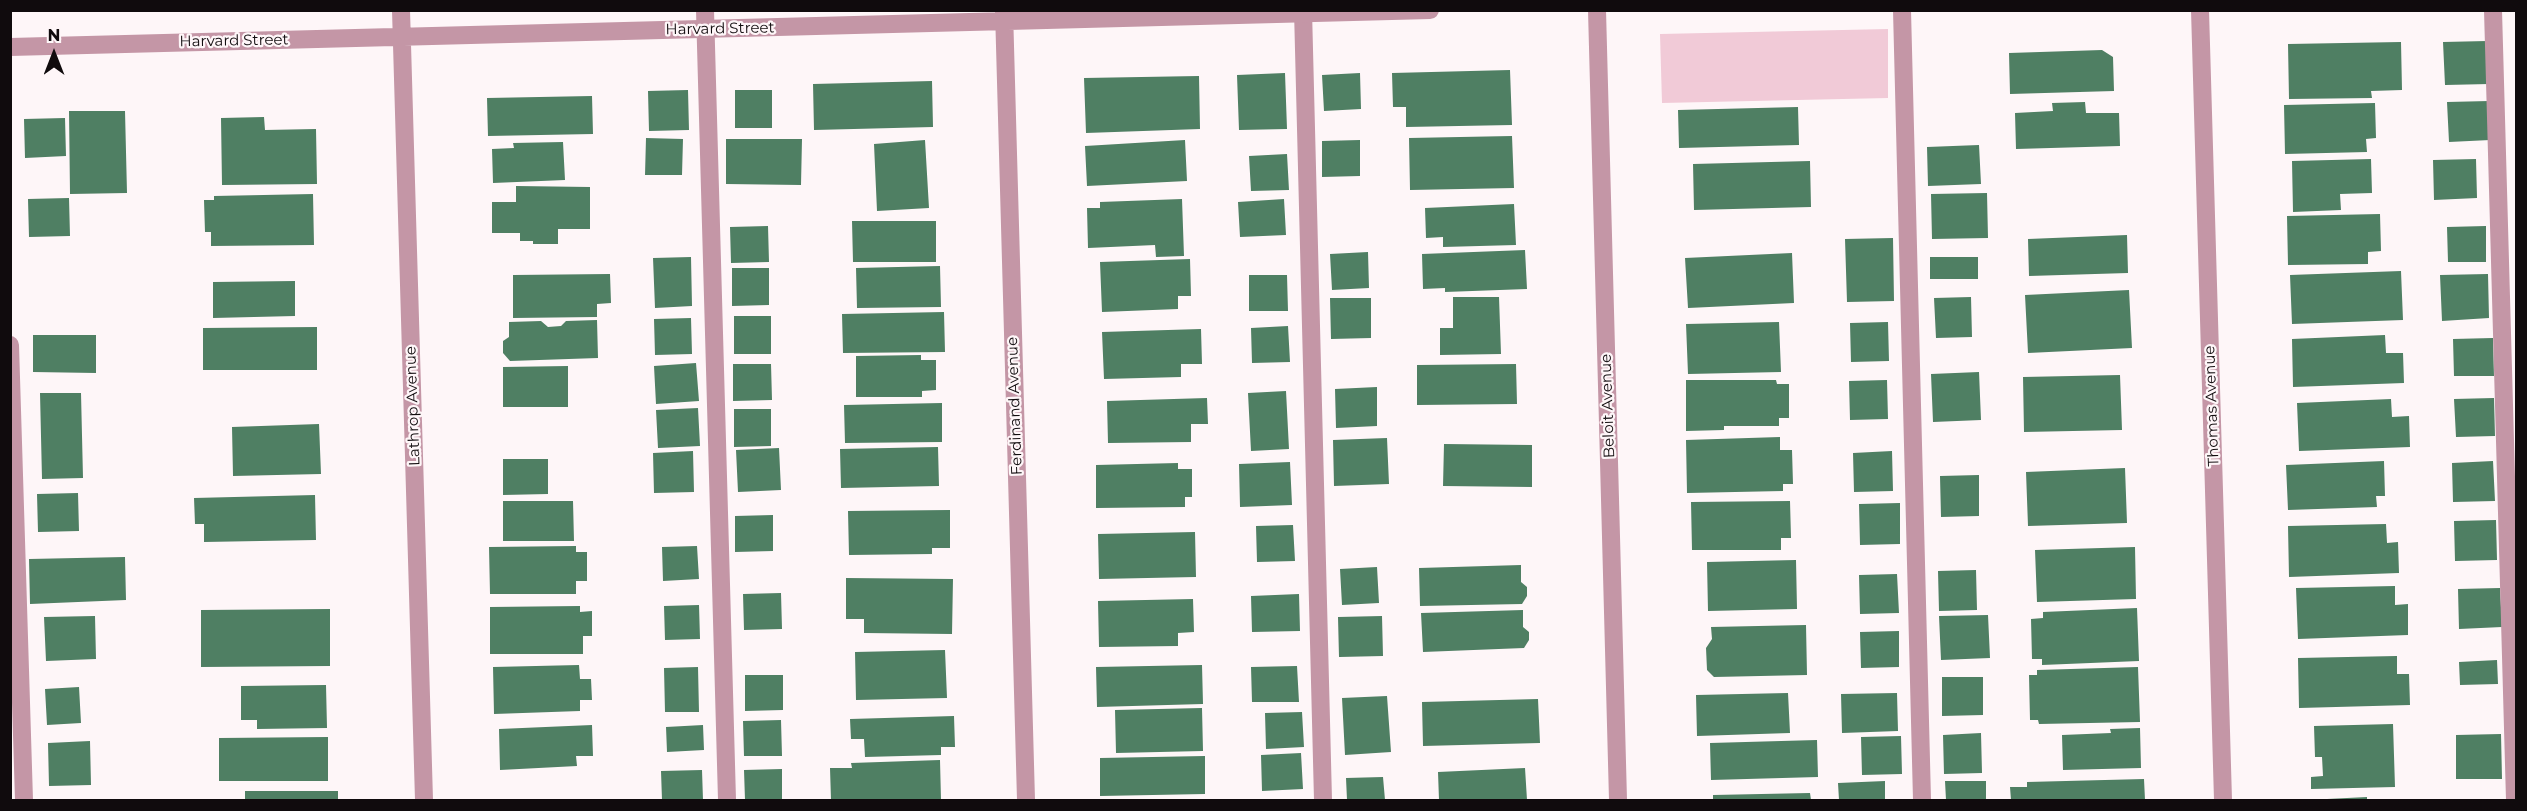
<!DOCTYPE html>
<style>
body{margin:0}
#map{position:relative;width:2527px;height:811px;overflow:hidden;background:#fef6f8;font-family:Montserrat,sans-serif}
canvas{display:block}
.frame{position:absolute;inset:0;border:12px solid #100b0d;pointer-events:none}
.north{position:absolute;left:24px;top:24px;width:60px;height:60px;-webkit-text-stroke:4px #fef6f8;paint-order:stroke;rotate:0deg;font-size:16px;font-weight:700;line-height:24px;text-align:center;color:#100b0d}
.north::after{content:'';display:block;margin:auto;width:21px;height:27px;background:#100b0d;clip-path:polygon(50% 0,100% 100%,50% 72%,0 100%)}
</style>
<div id="map">
<canvas width="2527" height="811"></canvas>
<div class="frame"></div>
<div class="north">N</div>
</div>
<script>
const c = document.querySelector('canvas').getContext('2d');
c.lineJoin = 'round';
function paint(path, color) { c.fillStyle = color; c.fill(path, 'evenodd'); }
const shape = rows => new Path2D(rows.map(r => 'M' + r).join(''));
function strokePath(path, color, width, dash) { c.strokeStyle = color; c.lineWidth = width; c.lineCap = dash ? 'butt' : 'round'; c.setLineDash(dash || []); c.stroke(path); }
function drawText(font, color, halo, rows, align = 'center') {
  c.font = font + ' Montserrat,sans-serif'; c.lineWidth = 4.5; c.setLineDash([]); c.textBaseline = 'middle'; c.strokeStyle = halo; c.fillStyle = color; for (const [text, x, y, turn = 0] of rows) {
    c.save(); c.translate(x, y); c.rotate((+turn || 0) * Math.PI / 180); c.textAlign = isNaN(turn) ? turn : align; if (halo) c.strokeText(text, 0, 0); c.fillText(text, 0, 0); c.restore();
  }
}
paint(shape([
 [1888,29,1888,98,1662,103,1660,34]
]), '#f1cad7');
paint(shape([
 [2487,41,2489,84,2445,85,2443,42],
 [2401,42,2402,90,2371,91,2372,98,2289,99,2288,44],
 [2102,50,2113,57,2114,91,2010,94,2009,53],
 [1510,70,1512,125,1406,127,1406,107,1393,107,1392,73],
 [1285,73,1287,129,1239,130,1237,75],
 [1360,73,1361,109,1324,111,1322,75],
 [1199,76,1200,129,1086,133,1084,78],
 [932,81,933,127,814,130,813,84],
 [688,90,689,130,649,131,648,91],
 [735,90,772,90,772,128,735,128],
 [592,96,593,134,488,136,487,98],
 [2489,101,2490,140,2449,142,2447,102],
 [2085,102,2086,113,2119,113,2120,146,2016,149,2015,113,2053,111,2052,103],
 [2375,103,2376,138,2366,139,2367,152,2285,154,2284,105],
 [1798,107,1799,145,1679,148,1678,110],
 [69,111,125,111,127,193,70,194],
 [264,117,265,130,316,129,317,184,222,185,221,118],
 [65,118,66,156,25,158,24,119],
 [1512,136,1514,188,1410,190,1409,138],
 [646,138,683,139,682,175,645,175],
 [726,139,802,139,801,185,726,184],
 [925,140,929,208,877,211,874,144],
 [1185,140,1187,181,1087,186,1085,146],
 [1360,140,1360,176,1322,177,1322,141],
 [563,142,565,180,493,183,492,149,514,148,513,143],
 [1979,145,1981,184,1928,186,1927,147],
 [1287,154,1289,190,1251,191,1249,156],
 [2371,159,2372,193,2340,194,2341,210,2293,212,2292,161],
 [2476,159,2477,198,2434,200,2433,160],
 [1810,161,1811,207,1694,210,1693,164],
 [516,186,590,187,590,229,558,229,558,244,533,244,533,241,520,241,520,233,492,233,492,202,516,202],
 [1987,193,1988,238,1932,239,1931,194],
 [313,194,314,245,211,246,211,232,205,232,204,200,214,200,214,196],
 [69,198,70,236,29,237,28,199],
 [1182,199,1184,256,1156,257,1155,245,1088,248,1087,208,1100,208,1100,202],
 [1284,199,1286,235,1240,237,1238,202],
 [1514,204,1516,245,1443,247,1443,237,1426,238,1425,208],
 [2380,214,2381,251,2368,252,2368,264,2288,265,2287,216],
 [852,221,936,221,936,262,853,262],
 [768,226,769,262,731,263,730,227],
 [2486,226,2486,262,2448,262,2447,227],
 [2127,235,2128,273,2029,276,2028,239],
 [1893,238,1894,301,1847,302,1845,239],
 [1525,250,1527,289,1445,292,1445,288,1423,289,1422,254],
 [1368,252,1369,288,1332,290,1330,254],
 [1792,253,1794,303,1688,308,1685,258],
 [691,257,692,306,655,308,653,258],
 [1930,257,1978,257,1978,279,1930,279],
 [1190,259,1191,296,1178,296,1178,309,1102,312,1100,262],
 [940,266,941,307,857,308,856,268],
 [732,268,769,268,769,305,732,306],
 [2401,271,2403,320,2292,324,2290,275],
 [610,274,611,303,597,304,597,317,513,318,513,275],
 [2488,274,2489,318,2442,321,2440,275],
 [1249,275,1287,275,1288,311,1249,311],
 [295,281,295,316,213,318,213,282],
 [2129,290,2132,348,2028,353,2025,295],
 [1453,297,1499,297,1501,354,1440,355,1440,328,1453,328],
 [1971,297,1972,337,1936,338,1934,298],
 [1330,298,1371,298,1371,338,1331,339],
 [944,312,945,352,843,353,842,314],
 [734,316,771,316,771,354,734,354],
 [691,318,692,354,655,355,654,319],
 [597,320,598,358,510,361,503,353,503,341,509,337,509,322,541,321,548,327,561,326,566,321],
 [1779,322,1781,372,1688,374,1686,324],
 [1888,322,1889,361,1851,362,1850,323],
 [1288,326,1290,362,1252,363,1251,328],
 [317,327,317,370,203,370,203,328],
 [1201,329,1202,364,1181,364,1181,377,1104,379,1102,332],
 [33,335,96,335,96,373,33,372],
 [2385,335,2386,353,2403,353,2404,383,2293,387,2292,339],
 [2493,338,2494,376,2454,376,2453,339],
 [921,355,921,360,936,360,936,390,922,391,922,397,856,397,856,356],
 [696,363,699,401,656,404,654,366],
 [733,364,771,364,772,400,733,401],
 [1516,364,1517,404,1417,405,1417,365],
 [568,366,568,407,503,407,503,367],
 [1979,372,1981,420,1933,422,1931,374],
 [2120,375,2122,430,2024,432,2023,377],
 [1686,380,1776,380,1777,384,1789,384,1789,418,1779,418,1779,426,1724,426,1724,430,1686,431],
 [1887,380,1888,419,1850,420,1849,381],
 [1377,387,1377,426,1336,428,1335,389],
 [1286,391,1289,449,1251,451,1248,393],
 [40,393,81,393,83,478,42,479],
 [1207,398,1208,424,1191,424,1191,442,1108,443,1107,401],
 [2494,398,2495,436,2456,437,2454,399],
 [2391,399,2392,417,2409,416,2410,447,2299,451,2297,403],
 [942,403,942,442,845,443,844,405],
 [698,408,700,446,658,448,656,410],
 [734,409,771,409,771,446,734,447],
 [319,424,321,474,233,476,232,427],
 [1780,437,1780,450,1792,450,1793,484,1783,484,1783,491,1687,493,1686,440],
 [1387,438,1389,484,1334,486,1333,440],
 [1444,444,1532,445,1532,487,1443,486],
 [938,447,939,486,841,488,840,449],
 [779,448,781,490,738,492,736,450],
 [693,451,694,492,654,493,653,453],
 [1892,451,1893,491,1854,492,1853,453],
 [503,459,548,459,548,494,503,495],
 [2384,461,2385,496,2376,496,2377,507,2288,510,2286,465],
 [2493,461,2495,501,2453,502,2452,463],
 [1290,462,1292,505,1240,507,1239,464],
 [1178,463,1178,469,1192,469,1192,497,1185,497,1185,507,1096,508,1096,465],
 [2125,468,2127,523,2028,526,2026,472],
 [1979,475,1979,516,1941,517,1940,476],
 [78,493,79,531,38,532,37,494],
 [315,495,316,540,204,542,204,524,195,524,194,498],
 [503,501,573,501,574,541,503,541],
 [1790,501,1791,538,1781,538,1781,550,1692,550,1691,502],
 [1900,503,1900,544,1860,545,1859,504],
 [950,510,950,548,932,548,932,554,849,555,848,511],
 [773,515,773,551,735,552,735,516],
 [2496,520,2497,560,2455,561,2454,521],
 [2386,524,2387,543,2398,542,2399,573,2289,577,2288,526],
 [1293,525,1295,561,1257,562,1256,526],
 [1195,532,1196,577,1099,579,1098,534],
 [576,546,576,552,587,552,587,581,576,581,576,594,490,594,489,547],
 [697,546,699,579,663,581,662,547],
 [2135,547,2136,599,2037,602,2035,550],
 [125,557,126,600,30,604,29,559],
 [1796,560,1797,609,1708,611,1707,562],
 [1521,565,1521,582,1527,587,1527,596,1522,604,1420,606,1419,568],
 [1377,567,1379,603,1342,605,1340,569],
 [1976,570,1977,610,1939,611,1938,571],
 [1897,574,1899,613,1860,614,1859,575],
 [846,578,953,579,952,634,864,633,864,619,846,619],
 [2395,586,2395,605,2408,604,2408,635,2298,639,2296,588],
 [2500,588,2502,627,2459,629,2458,589],
 [781,593,782,629,744,630,743,594],
 [1299,594,1300,631,1252,632,1251,596],
 [1193,599,1194,632,1178,633,1178,646,1099,647,1098,601],
 [699,605,700,639,665,640,664,606],
 [580,606,580,612,592,611,592,636,583,636,583,654,490,654,490,607],
 [2137,608,2139,661,2042,665,2042,659,2032,659,2031,619,2043,618,2043,612],
 [330,609,330,666,201,667,201,610],
 [1523,610,1523,627,1529,632,1529,640,1524,648,1423,652,1421,613],
 [1988,615,1990,658,1941,660,1939,616],
 [95,616,96,659,46,661,44,617],
 [1382,616,1383,656,1339,657,1338,617],
 [1806,625,1807,675,1714,677,1707,670,1706,648,1712,639,1711,627],
 [1899,631,1899,667,1861,668,1860,632],
 [945,650,947,698,856,700,855,652],
 [2397,656,2397,674,2409,674,2410,705,2299,708,2298,658],
 [2497,660,2498,684,2460,685,2459,662],
 [579,665,580,679,591,679,592,700,580,700,580,711,494,714,493,667],
 [1202,665,1203,704,1097,707,1096,667],
 [1297,666,1299,702,1252,702,1251,667],
 [698,667,699,712,665,712,664,668],
 [2138,667,2140,722,2039,724,2038,720,2030,720,2029,675,2037,675,2037,670],
 [745,675,783,675,783,710,745,711],
 [1942,677,1983,677,1983,715,1942,716],
 [326,685,327,728,257,729,257,720,241,720,241,686],
 [79,687,81,723,47,725,45,689],
 [1788,693,1790,733,1697,736,1696,695],
 [1897,693,1898,731,1842,733,1841,694],
 [1387,696,1391,752,1345,755,1342,698],
 [1538,699,1540,743,1423,746,1422,702],
 [1202,708,1203,751,1116,753,1115,710],
 [1302,712,1304,747,1266,749,1265,713],
 [954,716,955,747,941,747,941,755,865,757,864,739,851,739,850,719],
 [781,720,782,756,744,756,743,721],
 [2393,724,2395,787,2311,789,2311,777,2323,776,2322,757,2315,757,2314,726],
 [592,725,593,756,576,756,577,766,500,770,499,729],
 [703,725,704,750,667,752,666,727],
 [2140,728,2141,768,2063,770,2062,735,2111,733,2110,729],
 [1981,733,1982,773,1944,774,1943,735],
 [2501,734,2502,779,2456,779,2456,735],
 [1901,736,1902,774,1862,775,1861,737],
 [328,737,328,781,219,781,219,738],
 [1817,740,1818,777,1711,780,1710,743],
 [90,741,91,785,49,786,48,743],
 [1301,753,1303,789,1262,791,1261,755],
 [1205,756,1205,794,1100,796,1100,758],
 [940,760,941,800,831,800,830,768,852,768,851,763],
 [1525,768,1527,800,1439,800,1438,772],
 [782,769,782,800,745,800,744,770],
 [702,770,703,800,662,800,661,771],
 [1383,777,1385,800,1347,800,1346,778],
 [2144,779,2145,800,2011,800,2010,787,2027,787,2027,782],
 [1885,781,1885,800,1839,800,1838,783],
 [1945,781,1986,781,1986,800,1946,800],
 [245,791,338,791,338,800,245,800],
 [1810,793,1811,800,1713,800,1713,795],
 [2367,797,2367,800,2327,800,2327,799]
]), '#4f7f63');
strokePath(shape([
 [705,10,727,800],
 [1303,10,1323,800],
 [1902,10,1922,800],
 [2493,10,2515,800],
 [10,345,24,800]
]), '#c496a6', 18);
strokePath(shape([
 [401,10,424,800],
 [1004,10,1026,800],
 [1597,10,1618,800],
 [2200,10,2223,800],
 [10,47,1430,10]
]), '#c496a6', 18);
drawText('15px', '#100b0d', '#fef6f8', [
 ["Harvard Street",720,29,-1],
 ["Harvard Street",234,41,-1],
 ["Lathrop Avenue",413,406,-92],
 ["Ferdinand Avenue",1015,406,-92],
 ["Beloit Avenue",1608,406,-92],
 ["Thomas Avenue",2212,406,-92]
]);
</script>
